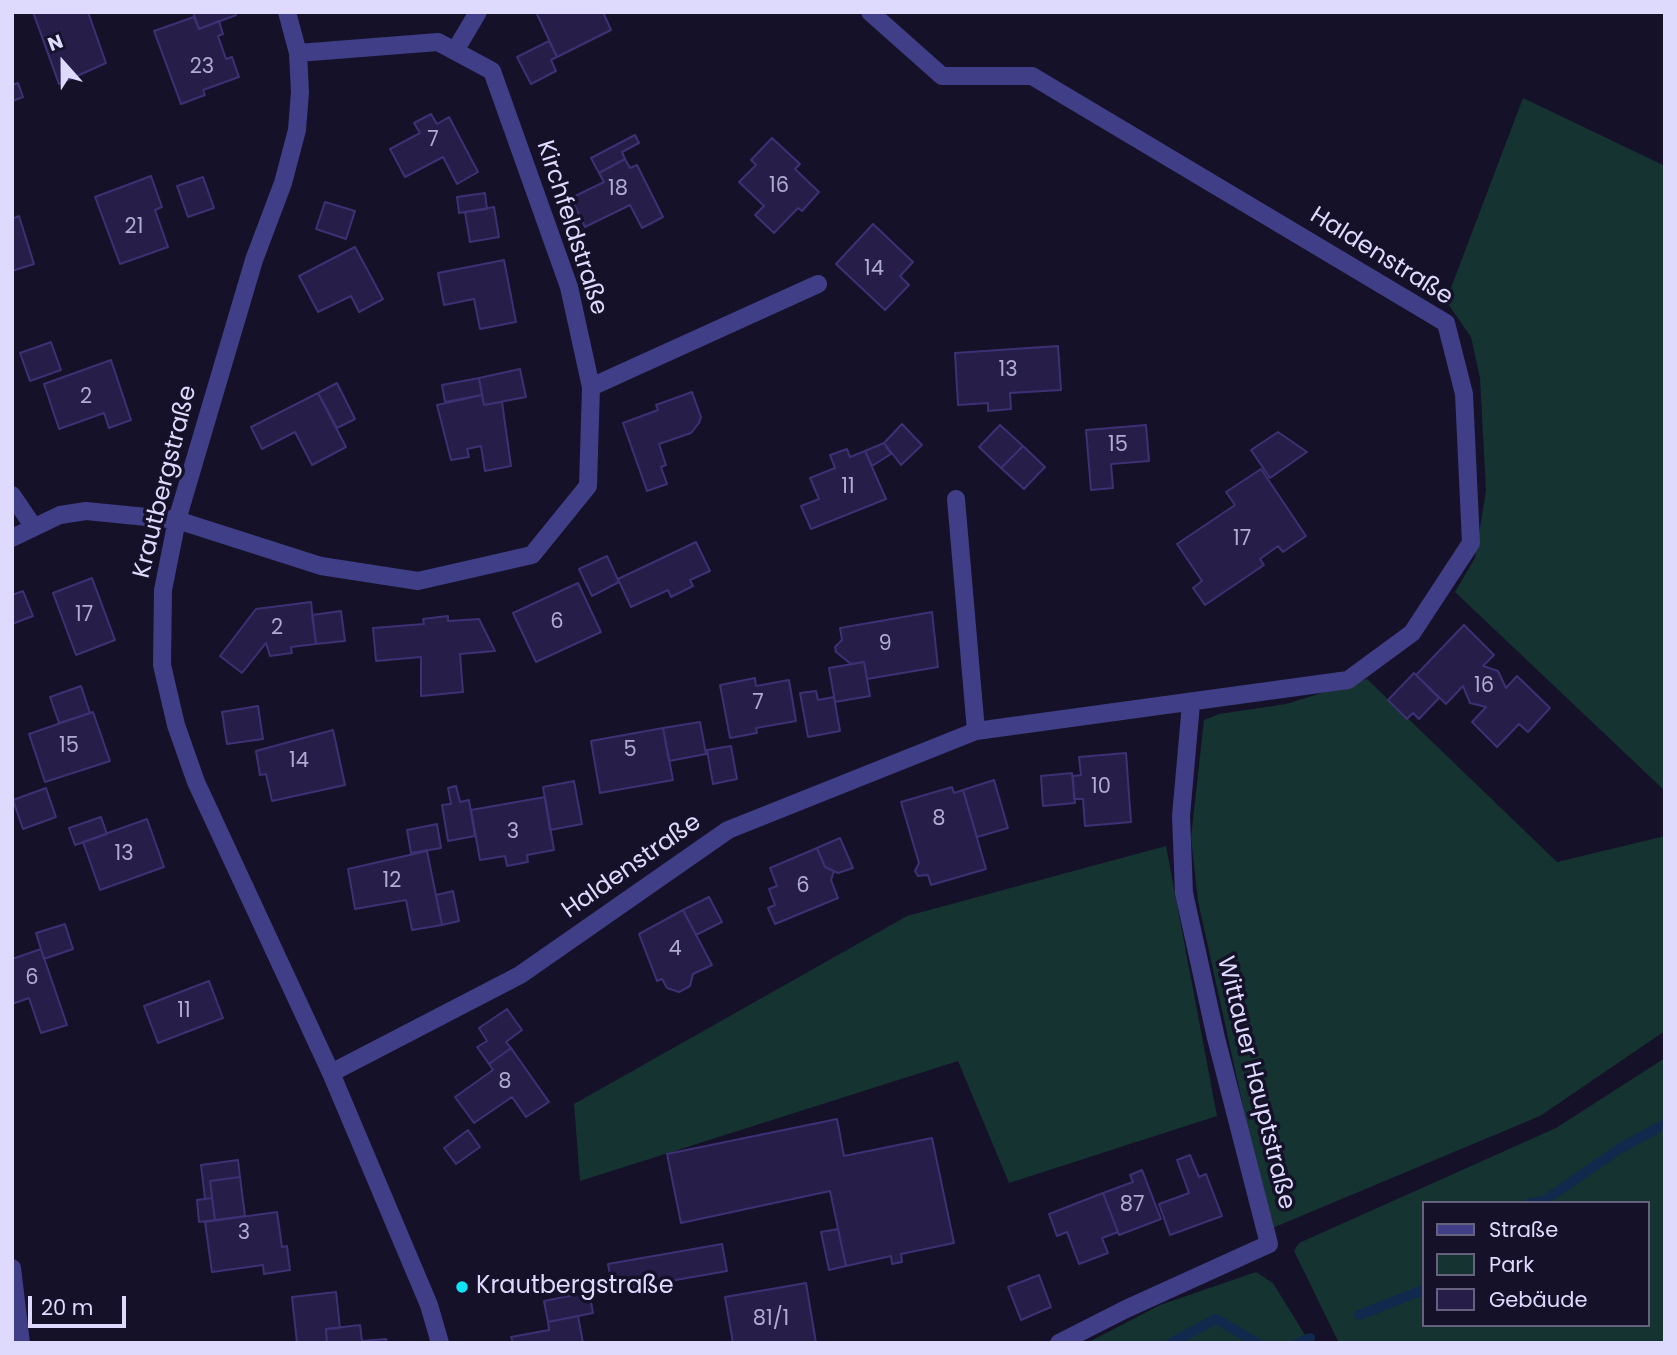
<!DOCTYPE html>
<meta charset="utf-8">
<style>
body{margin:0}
#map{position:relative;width:1677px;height:1355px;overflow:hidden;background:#151129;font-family:Poppins,sans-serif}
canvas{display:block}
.frame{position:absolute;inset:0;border:14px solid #dedafe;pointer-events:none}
.legend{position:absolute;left:1422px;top:1201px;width:228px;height:126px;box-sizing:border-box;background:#151129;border:2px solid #65617e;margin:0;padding:9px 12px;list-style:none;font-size:21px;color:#dedafe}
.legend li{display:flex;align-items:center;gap:14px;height:35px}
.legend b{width:35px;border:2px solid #65617e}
.north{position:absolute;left:28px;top:28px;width:70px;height:70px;-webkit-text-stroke:5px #151129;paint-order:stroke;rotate:339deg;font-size:19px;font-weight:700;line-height:28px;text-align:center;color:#dedafe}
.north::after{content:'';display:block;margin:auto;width:24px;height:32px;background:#dedafe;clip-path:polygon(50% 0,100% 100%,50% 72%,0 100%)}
.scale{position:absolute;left:28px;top:1296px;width:98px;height:32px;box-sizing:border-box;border:4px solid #dedafe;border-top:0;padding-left:9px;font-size:21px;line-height:24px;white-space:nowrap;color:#dedafe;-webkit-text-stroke:5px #151129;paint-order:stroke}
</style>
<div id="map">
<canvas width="1677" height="1355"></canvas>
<div class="frame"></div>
<ul class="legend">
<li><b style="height:9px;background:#3f3e86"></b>Straße</li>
<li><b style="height:19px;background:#153331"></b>Park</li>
<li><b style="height:19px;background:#261e49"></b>Gebäude</li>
</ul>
<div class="north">N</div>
<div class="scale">20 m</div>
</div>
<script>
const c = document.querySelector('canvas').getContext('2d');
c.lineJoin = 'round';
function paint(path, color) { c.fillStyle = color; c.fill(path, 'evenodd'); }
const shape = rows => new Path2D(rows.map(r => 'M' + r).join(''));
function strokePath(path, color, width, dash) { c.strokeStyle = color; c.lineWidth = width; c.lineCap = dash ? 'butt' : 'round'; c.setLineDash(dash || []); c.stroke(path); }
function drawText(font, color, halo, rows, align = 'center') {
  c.font = font + ' Poppins,sans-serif'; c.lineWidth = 7; c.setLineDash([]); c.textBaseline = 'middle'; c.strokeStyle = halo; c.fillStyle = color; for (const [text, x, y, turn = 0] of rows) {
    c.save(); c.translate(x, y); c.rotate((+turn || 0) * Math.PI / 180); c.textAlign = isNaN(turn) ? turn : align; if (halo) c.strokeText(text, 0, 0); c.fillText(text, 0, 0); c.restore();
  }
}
paint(shape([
 [1523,98,1665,166,1665,791,1455,592,1475,558,1486,491,1480,378,1471,337,1446,301],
 [1367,679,1557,862,1665,836,1665,1031,1540,1116,1270,1229,1198,901,1191,838,1204,720,1219,714,1286,704],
 [1166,846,1217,1116,1009,1183,958,1061,580,1181,574,1104,907,916],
 [1665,1058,1665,1343,1339,1343,1294,1251,1299,1243,1556,1128],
 [1423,1203,1647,1203,1647,1325,1423,1325],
 [1256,1272,1273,1283,1310,1343,1087,1343,1160,1305]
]), '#153331');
strokePath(shape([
 [1530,1203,1544,1201,1619,1149,1665,1124],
 [1359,1315,1423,1290],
 [1171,1343,1216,1319,1257,1343],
 [1298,1343,1310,1338]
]), '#11294d', 10);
const building = shape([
 [33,12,88,12,106,63,59,84,33,12],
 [193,12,235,12,236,15,199,29,193,12],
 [536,12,603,12,611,30,557,57,536,12],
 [194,17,199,29,219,21,223,34,218,36,226,59,232,57,239,77,203,90,205,95,181,104,154,31,194,17],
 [549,41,557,57,551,60,556,71,531,84,517,57,549,41],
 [18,83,23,97,12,101,12,85,18,83],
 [431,114,437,124,449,117,478,172,457,184,443,157,405,177,390,149,420,133,414,123,431,114],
 [635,135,639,143,622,152,625,159,599,173,591,158,635,135],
 [772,138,800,164,795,169,819,192,802,211,798,208,774,233,755,215,764,206,739,182,756,165,751,160,772,138],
 [625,159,630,168,637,165,663,217,642,228,630,205,585,227,571,198,604,182,599,173,625,159],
 [151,176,162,207,155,210,168,247,120,264,95,197,151,176],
 [203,177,214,208,188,217,177,186,203,177],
 [485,193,487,209,459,213,457,197,485,193],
 [325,202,355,211,346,239,316,229,325,202],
 [494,207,499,237,470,242,465,212,494,207],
 [19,216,34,264,12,271,12,219,19,216],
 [873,224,913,262,900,276,909,285,885,310,836,264,873,224],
 [355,247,383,299,359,312,351,296,318,312,299,276,355,247],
 [504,260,516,322,480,329,474,299,444,305,438,273,504,260],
 [51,342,61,370,30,381,20,353,51,342],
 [1058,346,1061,390,1010,393,1011,409,988,411,988,403,958,405,955,353,1058,346],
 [111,360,131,420,109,428,104,413,59,429,44,384,111,360],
 [520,369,526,397,484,405,479,378,520,369],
 [479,378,482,395,445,402,442,385,479,378],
 [337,383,355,419,337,428,318,393,337,383],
 [692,392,701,417,699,423,691,433,659,444,666,465,661,467,667,484,647,491,623,423,658,410,656,405,692,392],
 [318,393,346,447,312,465,295,432,262,449,251,427,318,393],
 [482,395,484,405,502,402,511,466,485,471,481,446,467,449,469,457,451,460,437,405,482,395],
 [902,424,922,445,901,465,884,443,902,424],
 [1000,425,1023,446,1001,468,979,447,1000,425],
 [1146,425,1149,461,1111,464,1113,488,1091,490,1086,430,1146,425],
 [1278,432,1307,452,1270,478,1251,450,1278,432],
 [884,443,891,454,872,466,865,451,884,443],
 [1023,446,1045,467,1024,489,1001,468,1023,446],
 [847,449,850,457,865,451,886,499,811,529,801,506,819,499,810,478,835,468,830,455,847,449],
 [1261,469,1306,536,1283,552,1278,546,1260,559,1264,565,1205,605,1193,588,1202,581,1177,544,1235,505,1226,492,1261,469],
 [696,542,710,571,690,580,693,586,671,597,668,590,631,607,618,579,696,542],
 [607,556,619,582,592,596,579,569,607,556],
 [92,578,115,640,76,655,53,593,92,578],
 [578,583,601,632,536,662,513,613,578,583],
 [23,591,33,616,12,624,12,595,23,591],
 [311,602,316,644,291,647,292,653,270,656,266,643,242,673,220,656,256,609,311,602],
 [341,611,345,641,316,644,312,615,341,611],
 [932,612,938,667,867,679,864,662,851,664,836,652,835,647,842,640,840,628,932,612],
 [448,616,448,621,479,619,495,651,460,654,463,692,421,696,421,657,376,661,373,628,424,624,423,619,448,616],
 [1464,625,1494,655,1483,666,1498,671,1506,688,1517,676,1550,708,1528,732,1519,724,1497,747,1472,722,1486,707,1470,703,1463,686,1446,704,1416,675,1464,625],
 [864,662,870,696,835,702,829,668,864,662],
 [1414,673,1439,698,1419,719,1413,713,1407,719,1388,700,1414,673],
 [755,678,756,686,789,680,796,721,756,728,757,733,730,738,720,685,755,678],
 [81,686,90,713,59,723,50,697,81,686],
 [816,691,818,700,834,697,840,731,808,737,800,693,816,691],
 [258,706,263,739,227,744,222,712,258,706],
 [93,712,110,761,45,782,29,734,93,712],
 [700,722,706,754,669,761,663,728,700,722],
 [663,728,673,780,600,793,591,741,663,728],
 [333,730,345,785,272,801,266,774,260,775,256,751,333,730],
 [731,746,737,779,713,784,707,750,731,746],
 [1126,753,1131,822,1085,826,1083,799,1074,799,1073,776,1081,775,1079,757,1126,753],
 [1072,773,1075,803,1043,806,1041,776,1072,773],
 [994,780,1008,828,977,837,963,790,994,780],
 [574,781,582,824,550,830,543,787,574,781],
 [456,786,460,802,469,800,475,836,448,841,442,805,451,804,448,788,456,786],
 [952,787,954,793,963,790,986,869,931,885,928,875,918,876,915,871,919,863,901,802,952,787],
 [46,788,56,817,23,829,13,800,46,788],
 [545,797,554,850,527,855,528,862,507,866,505,856,480,860,471,810,545,797],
 [101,817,107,834,75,845,69,828,101,817],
 [147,819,164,867,100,890,83,842,147,819],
 [437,824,441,848,411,853,407,830,437,824],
 [840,838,853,868,838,873,825,867,817,848,840,838],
 [817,848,825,867,834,871,831,880,838,898,775,924,768,908,775,905,769,889,777,886,770,868,817,848],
 [427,851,442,925,412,930,406,900,355,909,348,869,427,851],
 [453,891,459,921,442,925,436,895,453,891],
 [709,897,722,922,696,935,683,910,709,897],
 [683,910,712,965,693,974,690,986,679,992,667,988,662,979,657,981,639,934,683,910],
 [65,924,73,949,44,959,36,933,65,924],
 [41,949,67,1025,41,1033,29,998,12,1004,12,959,41,949],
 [209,981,223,1018,158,1043,144,1006,209,981],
 [507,1009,522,1030,506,1042,511,1048,489,1064,477,1047,487,1041,479,1028,507,1009],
 [511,1048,549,1102,526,1117,512,1097,474,1123,455,1097,493,1070,489,1064,511,1048],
 [837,1119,844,1156,932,1138,954,1243,901,1254,902,1262,892,1264,891,1256,846,1266,830,1191,681,1223,667,1154,837,1119],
 [468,1130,480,1147,456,1164,444,1148,468,1130],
 [1190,1155,1199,1177,1206,1174,1222,1216,1170,1235,1159,1204,1189,1193,1177,1160,1190,1155],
 [238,1160,240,1177,210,1181,212,1198,205,1199,201,1165,238,1160],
 [1142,1170,1161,1219,1119,1235,1103,1193,1133,1182,1130,1175,1142,1170],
 [240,1177,245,1216,215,1220,210,1181,240,1177],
 [1103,1193,1118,1232,1102,1238,1108,1253,1079,1264,1067,1232,1057,1236,1049,1214,1103,1193],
 [212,1198,215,1220,199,1222,197,1200,212,1198],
 [277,1212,282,1247,287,1246,290,1270,264,1274,263,1265,212,1272,205,1222,277,1212],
 [838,1229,846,1266,829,1270,821,1232,838,1229],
 [722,1244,727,1271,613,1291,608,1264,722,1244],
 [1039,1275,1051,1307,1021,1320,1008,1287,1039,1275],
 [806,1283,816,1343,733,1343,725,1297,806,1283],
 [336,1292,340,1328,326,1329,327,1343,297,1343,292,1297,336,1292],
 [589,1292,593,1313,548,1322,544,1301,589,1292],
 [578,1316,583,1343,513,1343,511,1337,549,1330,548,1322,578,1316],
 [360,1325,362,1341,386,1339,387,1343,327,1343,326,1329,360,1325]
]);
paint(building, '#261e49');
strokePath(building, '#3d3174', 2);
strokePath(shape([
 [287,12,298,53,300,92,297,130,283,183,254,260,177,520,163,590,162,665,176,725,196,782,331,1073,429,1305,440,1343],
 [870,12,942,76,1032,76,1446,323,1464,394,1471,543,1412,633,1348,680,976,731,956,499],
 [455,51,478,12],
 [591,387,818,284],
 [12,495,33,526],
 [12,538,60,515,86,511,177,520,321,566,418,581,532,555,588,486,591,387,569,287,492,71,438,42,298,53],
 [331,1073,520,975,728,830,976,731],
 [12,1268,21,1343],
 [1059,1343,1126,1309,1269,1244,1216,1038,1184,893,1181,816,1191,704]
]), '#3f3e86', 18);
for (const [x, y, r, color] of [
 [462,1287,7,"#0ee4f6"]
]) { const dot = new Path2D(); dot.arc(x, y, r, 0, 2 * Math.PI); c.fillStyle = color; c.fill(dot); strokePath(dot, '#151129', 2.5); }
drawText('21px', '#b0abd1', null, [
 ["23",202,68],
 ["7",433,141],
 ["16",779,187],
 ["18",618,190],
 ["21",134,228],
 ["14",874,270],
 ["13",1008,371],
 ["2",86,398],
 ["15",1118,446],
 ["11",848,488],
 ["17",1242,540],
 ["17",84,616],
 ["6",557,623],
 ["2",277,629],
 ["9",885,645],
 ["16",1484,687],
 ["7",758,704],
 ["15",69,747],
 ["5",630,751],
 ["14",299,762],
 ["10",1101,788],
 ["8",939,820],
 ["3",513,833],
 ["13",124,855],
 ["12",392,882],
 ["6",803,887],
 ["4",675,950],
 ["6",32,979],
 ["11",184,1012],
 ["8",505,1083],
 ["87",1132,1206],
 ["3",244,1234],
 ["81/1",771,1320]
]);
drawText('24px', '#dedafe', '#151129', [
 ["Kirchfeldstraße",571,228,72],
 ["Haldenstraße",1381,257,32],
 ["Krautbergstraße",166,482,-76],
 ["Haldenstraße",632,867,-35],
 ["Wittauer Hauptstraße",1255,1083,76]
]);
drawText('24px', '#dedafe', '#151129', [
 ["Krautbergstraße",476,1287]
], 'left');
</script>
